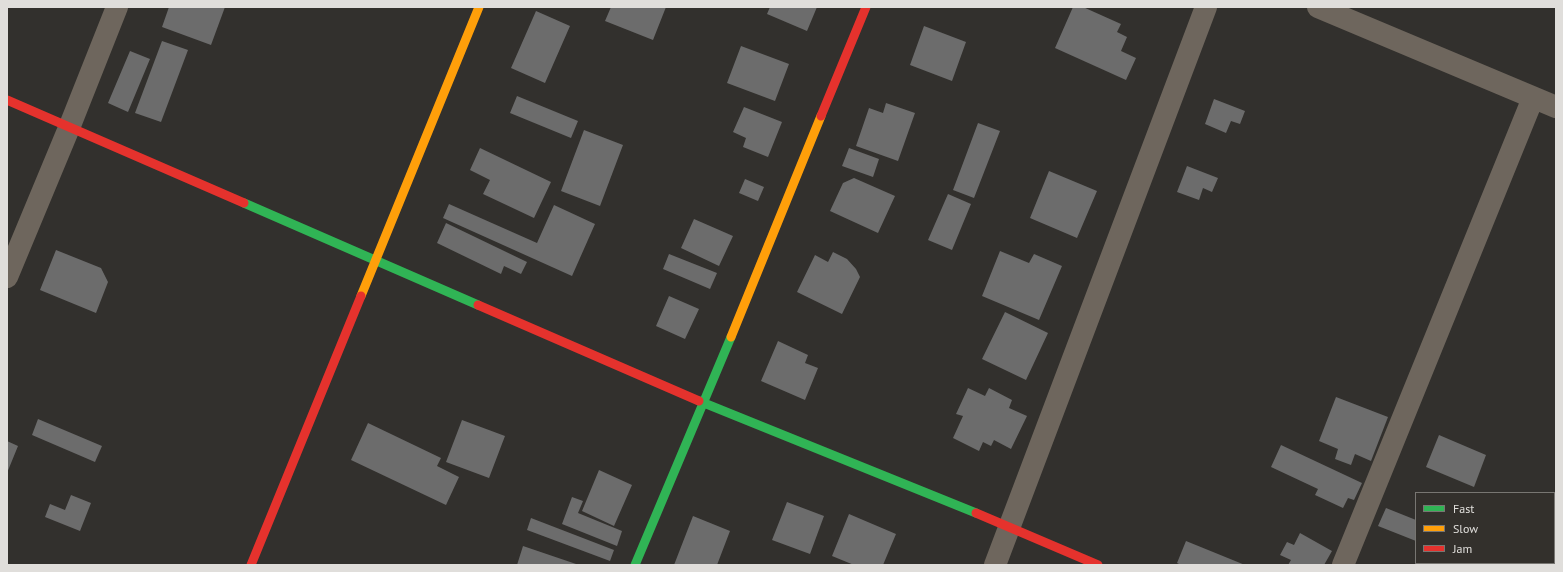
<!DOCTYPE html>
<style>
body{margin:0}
#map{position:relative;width:1563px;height:572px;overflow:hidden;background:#32302d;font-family:"PT Sans",sans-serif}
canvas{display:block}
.frame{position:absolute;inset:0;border:8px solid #e0dedb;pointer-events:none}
.legend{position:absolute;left:1415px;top:492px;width:140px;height:72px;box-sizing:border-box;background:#33302c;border:1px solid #787672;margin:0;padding:5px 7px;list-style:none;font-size:12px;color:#e0dedb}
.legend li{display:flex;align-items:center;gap:8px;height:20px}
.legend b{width:20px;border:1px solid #787672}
</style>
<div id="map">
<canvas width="1563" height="572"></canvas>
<div class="frame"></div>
<ul class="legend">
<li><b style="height:5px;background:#30b455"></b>Fast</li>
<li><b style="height:5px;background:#ff9f0a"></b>Slow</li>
<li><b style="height:5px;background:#e5322d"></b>Jam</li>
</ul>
</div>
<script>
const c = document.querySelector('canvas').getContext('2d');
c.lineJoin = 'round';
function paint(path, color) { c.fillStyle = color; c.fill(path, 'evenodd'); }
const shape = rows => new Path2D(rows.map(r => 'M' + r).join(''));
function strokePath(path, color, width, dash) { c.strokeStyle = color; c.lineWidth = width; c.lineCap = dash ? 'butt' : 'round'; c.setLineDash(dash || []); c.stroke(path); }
paint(shape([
 [169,7,225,7,211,45,162,27],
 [611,7,666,7,653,40,605,21],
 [770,7,817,7,807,31,767,14],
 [1073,7,1083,7,1121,24,1117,32,1127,37,1121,51,1136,58,1126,80,1055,48],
 [536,11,570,26,545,83,511,68],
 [924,26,966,42,952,81,910,65],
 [162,41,188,50,161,122,135,113],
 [741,46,789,64,775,101,727,83],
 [130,51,150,59,128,112,108,103],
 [517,96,578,121,571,138,510,113],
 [1214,99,1245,111,1240,124,1231,121,1226,133,1205,124],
 [886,103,915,113,898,161,856,146,869,108,883,113],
 [744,107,782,122,768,157,743,147,746,138,733,132],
 [978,123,1000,131,974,198,953,190],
 [584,130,623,145,600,206,561,191],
 [480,148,551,182,534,218,483,194,490,180,470,170],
 [849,148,879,159,873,177,842,166],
 [1187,166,1218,178,1212,192,1203,188,1199,200,1177,192],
 [1049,171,1097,191,1077,238,1030,218],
 [854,178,895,196,878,233,830,211,843,183],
 [745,179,764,187,758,201,739,193],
 [948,194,971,204,952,250,928,240],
 [449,204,537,243,554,205,595,224,572,276,443,218],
 [694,219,733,236,719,266,681,248],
 [446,223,527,262,521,274,504,266,501,274,437,243],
 [56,250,101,268,108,282,96,313,40,290],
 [1000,251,1029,263,1034,254,1062,266,1039,320,982,296],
 [833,252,847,259,856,269,860,277,842,314,797,292,815,255,828,262],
 [669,254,717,273,710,289,663,269],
 [669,296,699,309,685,339,656,326],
 [1005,312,1048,333,1026,380,982,359],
 [778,341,808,355,805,363,818,368,805,400,761,381],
 [968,388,985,396,989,388,1012,400,1009,408,1027,416,1011,449,994,440,991,446,983,442,979,451,953,438,963,416,956,414],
 [1336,397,1388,417,1371,461,1355,454,1351,465,1335,459,1338,449,1319,441],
 [38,419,102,446,95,462,32,435],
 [462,420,505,436,489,478,446,462],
 [368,423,441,458,437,466,459,477,446,505,351,460],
 [1439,435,1486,455,1474,487,1426,467],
 [7,441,18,446,7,473],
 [1281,445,1362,483,1354,500,1348,498,1343,508,1315,495,1318,489,1271,467],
 [599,470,632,485,614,526,582,511],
 [71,495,91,503,80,531,45,517,50,504,65,510],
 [572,497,583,501,578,513,622,531,617,546,562,524],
 [787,502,824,516,810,554,772,540],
 [1386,508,1416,520,1416,541,1378,526],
 [849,514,896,534,883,565,854,565,832,556],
 [693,516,730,531,717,565,674,565],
 [531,518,614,550,610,561,527,530],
 [1300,533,1332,551,1324,565,1288,565,1291,560,1280,555,1287,542,1294,545],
 [1186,541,1245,565,1181,565,1177,563],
 [523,546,579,565,517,565]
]), '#6c6c6c');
strokePath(shape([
 [1318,7,1556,107],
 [7,277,69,128,117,7],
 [995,565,1206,7],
 [1343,565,1533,98]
]), '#6e665d', 22);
strokePath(shape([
 [244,203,478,305],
 [699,401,976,513],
 [635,565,731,337]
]), '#30b455', 9);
strokePath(shape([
 [361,296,479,7],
 [731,337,821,116]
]), '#ff9f0a', 9);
strokePath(shape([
 [7,100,244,203],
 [821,116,866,7],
 [478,305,699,401],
 [976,513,1098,565],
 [251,565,361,296]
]), '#e5322d', 9);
</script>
